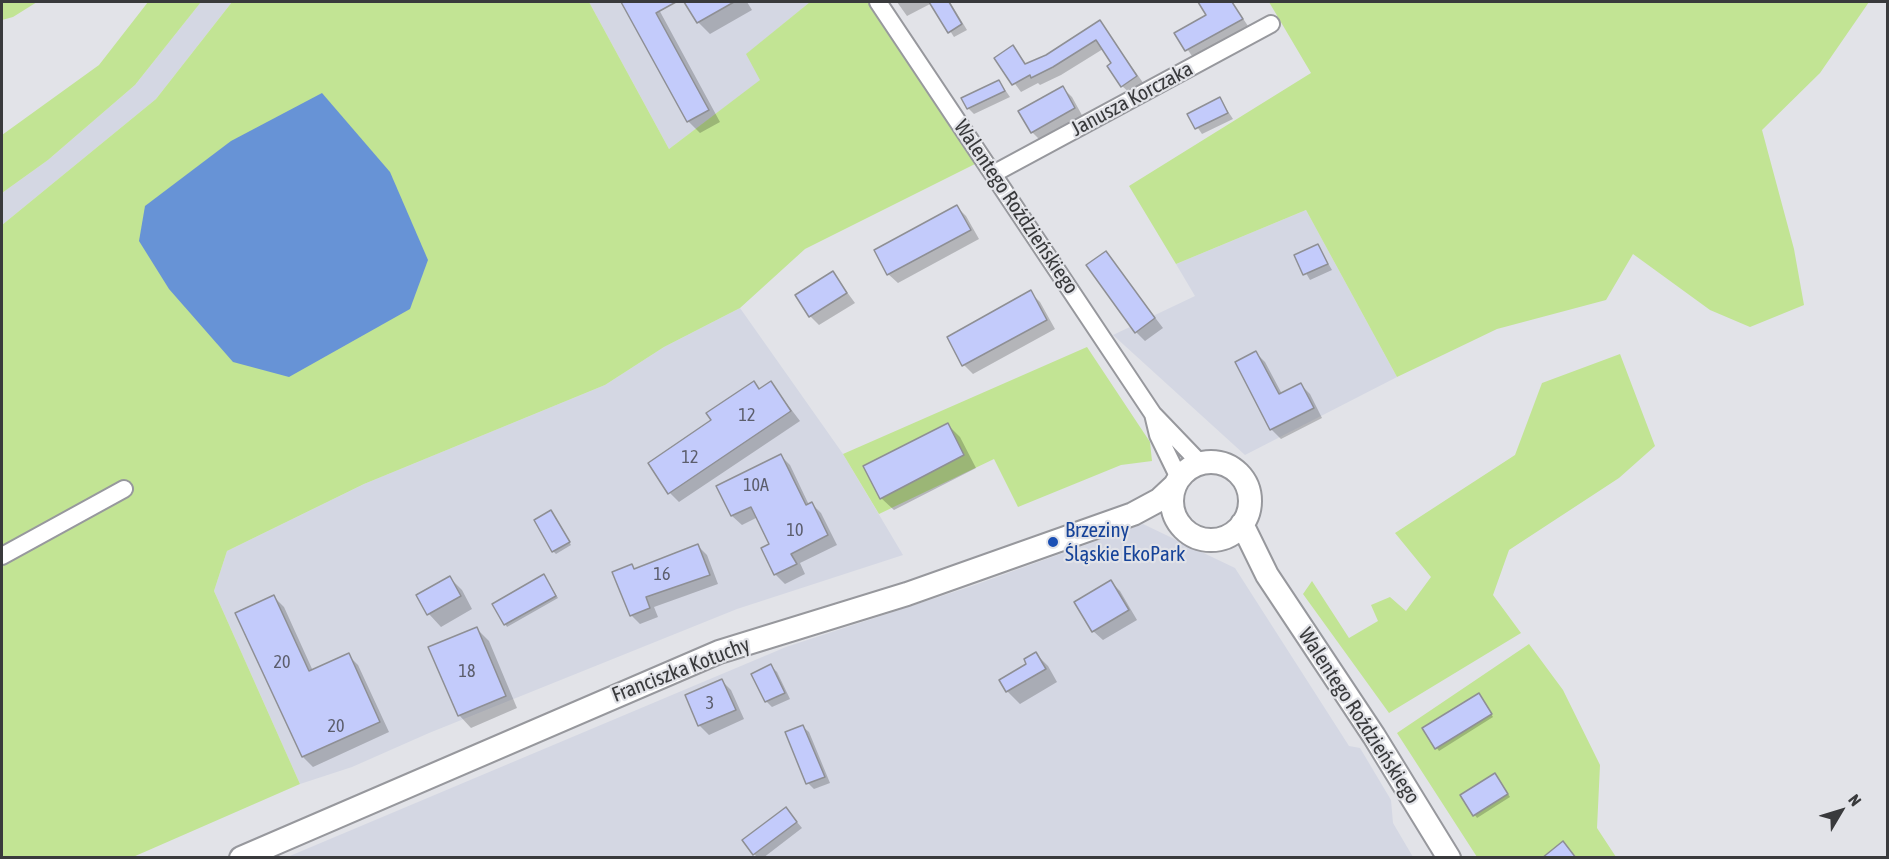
<!DOCTYPE html>
<meta charset="utf-8">
<style>
body{margin:0}
#map{position:relative;width:1889px;height:859px;overflow:hidden;background:#e2e3e8;font-family:"Asap Condensed",sans-serif}
canvas{display:block}
.frame{position:absolute;inset:0;border:3px solid #393a3c;pointer-events:none}
.north{position:absolute;left:1811px;top:781px;width:60px;height:60px;-webkit-text-stroke:4px #e2e3e8;paint-order:stroke;rotate:52deg;font-size:16px;font-weight:700;line-height:24px;text-align:center;color:#393a3c}
.north::after{content:'';display:block;margin:auto;width:21px;height:27px;background:#393a3c;clip-path:polygon(50% 0,100% 100%,50% 72%,0 100%)}
</style>
<div id="map">
<canvas width="1889" height="859"></canvas>
<div class="frame"></div>
<div class="north">N</div>
</div>
<script>
const c = document.querySelector('canvas').getContext('2d');
c.lineJoin = 'round';
function paint(path, color) { c.fillStyle = color; c.fill(path, 'evenodd'); }
const shape = rows => new Path2D(rows.map(r => 'M' + r).join(''));
function strokePath(path, color, width, dash) { c.strokeStyle = color; c.lineWidth = width; c.lineCap = dash ? 'butt' : 'round'; c.setLineDash(dash || []); c.stroke(path); }
function drawText(font, color, halo, rows, align = 'center') {
  c.font = font + ' "Asap Condensed",sans-serif'; c.lineWidth = 4.5; c.setLineDash([]); c.textBaseline = 'middle'; c.strokeStyle = halo; c.fillStyle = color; for (const [text, x, y, turn = 0] of rows) {
    c.save(); c.translate(x, y); c.rotate((+turn || 0) * Math.PI / 180); c.textAlign = isNaN(turn) ? turn : align; if (halo) c.strokeText(text, 0, 0); c.fillText(text, 0, 0); c.restore();
  }
}
paint(shape([
 [201,2,232,2,156,99,2,225,2,193,48,160,135,85],
 [589,2,810,2,747,54,761,80,669,149],
 [1306,210,1397,377,1245,455,1113,335,1195,296,1176,264],
 [740,308,843,454,903,555,737,609,429,733,352,767,300,784,214,591,227,551,364,484,605,385,664,347],
 [1143,524,1235,568,1349,746,1360,748,1391,800,1393,823,1413,857,285,858,786,647,972,586]
]), '#d4d7e3');
paint(shape([
 [2,2,37,2,13,17,2,20],
 [148,2,201,2,135,85,48,160,2,193,2,135,99,65],
 [232,2,589,2,669,149,760,80,746,54,810,2,872,2,975,164,805,249,740,308,664,347,605,385,364,484,227,551,214,591,300,784,133,857,2,858,2,225,156,99],
 [1269,2,1869,2,1820,73,1762,130,1794,249,1804,305,1750,327,1710,310,1633,254,1606,300,1497,329,1397,377,1306,210,1176,264,1129,186,1311,73],
 [1087,347,1150,442,1152,461,1121,465,1018,507,994,459,879,514,843,454],
 [1620,354,1655,446,1619,478,1509,550,1493,595,1521,633,1389,713,1303,594,1312,581,1349,638,1378,621,1371,605,1390,597,1406,611,1431,577,1395,533,1515,455,1542,383],
 [1529,644,1563,690,1600,765,1597,828,1616,857,1477,857,1397,733]
]), '#c2e494');
paint(shape([
 [322,93,390,172,428,260,410,309,289,377,233,362,169,289,139,241,145,206,231,141]
]), '#6793d6');
paint(shape([
 [630,2,652,2,657,6,720,122,700,133,688,121,625,4],
 [686,2,747,2,752,10,710,34,698,22],
 [897,2,950,2,967,30,954,37,932,3,907,16],
 [1200,2,1214,2,1217,6,1232,2,1248,26,1192,56,1177,34,1208,16],
 [1100,22,1144,84,1130,93,1122,86,1103,49,1061,75,1040,85,1038,83,1021,92,996,58,1013,47,1027,65,1046,56],
 [999,81,1010,97,974,114,968,108],
 [1063,88,1072,97,1083,117,1041,141,1032,132],
 [1220,99,1233,119,1202,134,1189,115],
 [957,207,966,216,979,239,898,283,888,274],
 [1318,246,1332,270,1310,280,1296,256],
 [1106,253,1163,328,1145,341,1136,332],
 [833,273,855,303,819,325,810,316],
 [1030,292,1040,302,1055,329,973,374,964,365],
 [1256,353,1265,362,1282,394,1301,385,1310,394,1322,418,1281,439,1271,429],
 [754,383,760,390,771,383,800,421,679,502,670,493,713,421],
 [947,424,960,437,976,468,894,510,881,498],
 [781,456,790,465,809,505,812,504,821,513,837,545,800,563,805,574,785,584,775,574,763,548,771,544,758,517,742,525,732,516,718,487],
 [554,515,571,545,556,554,553,551],
 [697,545,707,555,718,584,654,607,658,617,640,624,631,615,632,566,636,570],
 [449,577,462,590,472,609,441,627,429,614,418,595],
 [546,579,558,598,507,627,494,604],
 [1111,582,1120,591,1137,620,1103,640,1093,631,1076,602],
 [274,597,284,607,313,671,348,655,358,665,389,732,313,767,303,757,237,613],
 [476,628,489,641,517,708,471,728,459,715],
 [1036,654,1048,666,1057,682,1020,704,1007,691],
 [771,666,777,672,790,699,772,707,766,701],
 [722,681,731,690,744,719,709,735,699,725],
 [1481,697,1493,717,1439,751,1424,729],
 [803,727,809,732,830,783,814,789,808,783],
 [1498,778,1510,797,1477,818,1462,796],
 [786,809,802,828,763,858,758,858,754,854]
]), '#0003');
const building = shape([
 [621,2,676,2,656,13,709,110,687,122,621,2],
 [684,2,734,2,697,23,684,2],
 [929,2,949,2,962,24,948,33,929,2],
 [1198,2,1232,2,1243,19,1185,51,1174,33,1206,15,1198,2],
 [1100,20,1137,76,1121,87,1107,66,1111,63,1096,40,1053,67,1031,78,1030,75,1012,85,994,58,1013,45,1025,64,1046,55,1100,20],
 [999,80,1005,91,967,109,961,98,999,80],
 [1063,86,1075,108,1031,133,1018,111,1063,86],
 [1220,97,1228,113,1195,129,1187,114,1220,97],
 [957,205,971,230,887,275,874,250,957,205],
 [1318,244,1328,264,1303,275,1294,255,1318,244],
 [1106,251,1155,318,1135,333,1086,265,1106,251],
 [833,271,847,293,809,317,795,295,833,271],
 [1031,290,1047,320,962,366,947,337,1031,290],
 [1256,351,1279,394,1301,383,1314,408,1270,430,1235,362,1256,351],
 [754,381,759,389,771,381,791,411,668,494,648,463,711,420,706,413,754,381],
 [948,423,964,455,880,499,863,466,948,423],
 [781,454,806,505,812,502,828,535,791,554,797,564,774,575,761,548,769,544,751,507,731,516,716,486,781,454],
 [551,510,570,542,552,552,534,520,551,510],
 [698,544,710,575,646,597,650,608,630,616,612,572,632,564,634,569,698,544],
 [544,574,556,596,504,625,492,604,544,574],
 [450,576,461,596,427,615,416,595,450,576],
 [1111,580,1129,610,1092,632,1074,602,1111,580],
 [274,595,309,671,349,653,380,722,302,757,235,613,274,595],
 [477,627,506,696,458,716,428,647,477,627],
 [1036,652,1046,669,1006,692,999,680,1026,664,1024,659,1036,652],
 [771,664,785,693,765,702,751,674,771,664],
 [722,679,736,710,698,726,685,695,722,679],
 [1479,693,1492,714,1435,749,1422,728,1479,693],
 [803,725,825,777,806,784,785,732,803,725],
 [1495,773,1508,794,1473,816,1460,795,1495,773],
 [786,807,797,822,753,855,742,840,786,807],
 [1563,841,1576,858,1542,858,1563,841]
]);
paint(building, '#c3cbfb');
strokePath(building, '#8e8f94', 1.5);
const street = shape([
 [878,2,1153,414,1200,463],
 [993,174,1271,24],
 [1153,414,1158,435,1179,478],
 [2,556,124,489]
]);
const secondary = shape([
 '1172 501a39 39 0 1 1 78 0a39 39 0 1 1-78 0Z',
 [1242,524,1267,575,1374,736,1449,858],
 [241,858,719,652,907,594,1133,514,1159,500,1174,486]
]);
strokePath(street, '#97989d', 20);
strokePath(secondary, '#97989d', 26);
strokePath(street, '#fff', 16);
strokePath(secondary, '#fff', 22);
for (const [x, y, r, color] of [
 [1053,542,6,"#1a4fb4"]
]) { const dot = new Path2D(); dot.arc(x, y, r, 0, 2 * Math.PI); c.fillStyle = color; c.fill(dot); strokePath(dot, '#e2e3e8', 2); }
drawText('18px', '#5c5e6c', null, [
 ["12",747,415],
 ["12",690,457],
 ["10A",756,485],
 ["10",795,530],
 ["16",662,574],
 ["20",282,662],
 ["18",467,671],
 ["3",710,703],
 ["20",336,726]
]);
drawText('21px', '#393a3c', '#e2e3e8', [
 ["Janusza Korczaka",1132,99,-28],
 ["Walentego Roździeńskiego",1016,207,56],
 ["Franciszka Kotuchy",681,670,-21],
 ["Walentego Roździeńskiego",1359,716,57]
]);
drawText('21px', '#164399', '#e2e3e8', [
 ["Brzeziny",1065,530],
 ["Śląskie EkoPark",1065,554]
], 'left');
</script>
